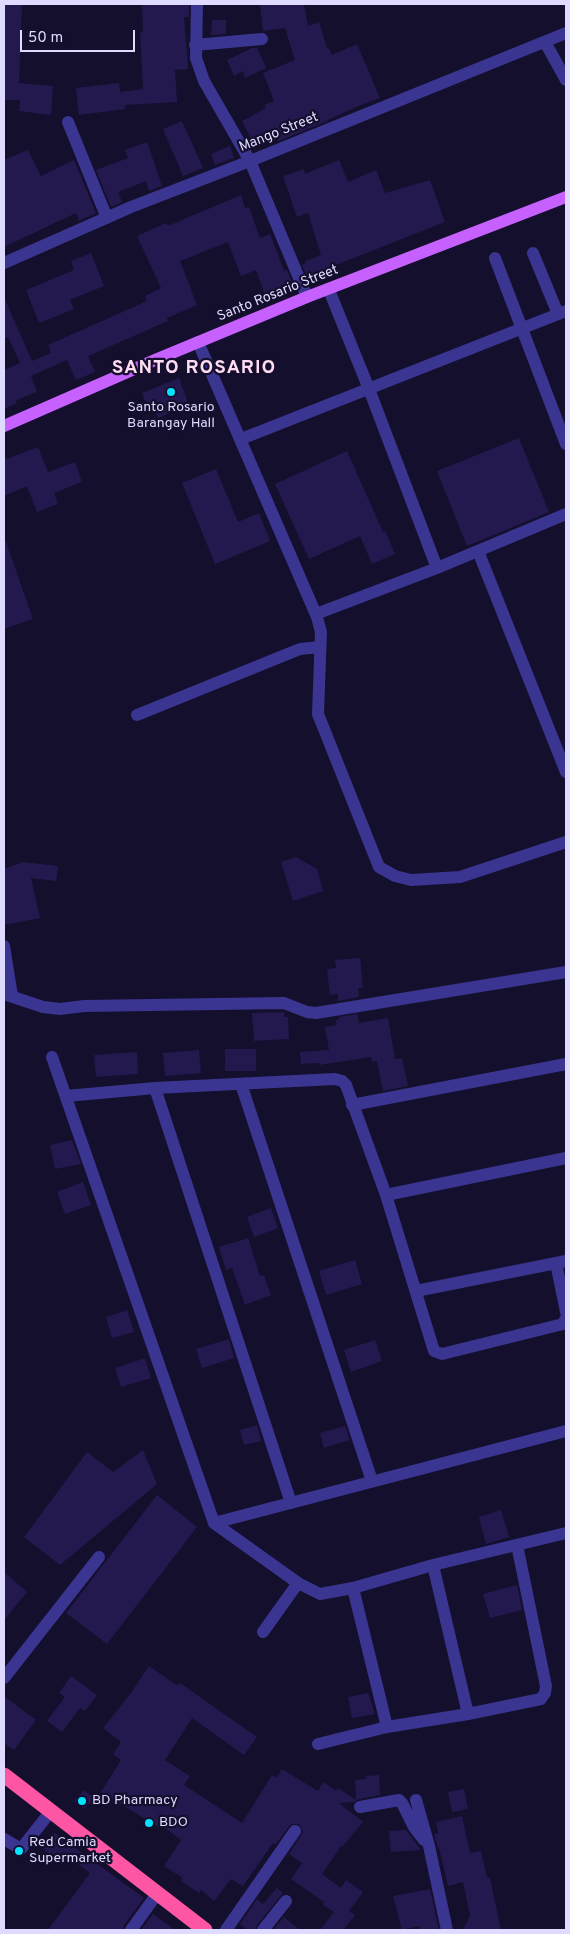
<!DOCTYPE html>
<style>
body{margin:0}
#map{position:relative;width:570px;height:1934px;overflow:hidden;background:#140f2d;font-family:Overpass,sans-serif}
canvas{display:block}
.frame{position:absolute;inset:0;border:5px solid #dfdaff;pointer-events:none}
.scale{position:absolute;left:20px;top:30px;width:115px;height:22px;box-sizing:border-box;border:2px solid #dfdaff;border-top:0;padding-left:6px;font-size:15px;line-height:18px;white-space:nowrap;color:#dfdaff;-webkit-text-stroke:4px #140f2d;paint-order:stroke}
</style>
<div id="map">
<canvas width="570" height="1934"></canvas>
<div class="frame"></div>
<div class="scale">50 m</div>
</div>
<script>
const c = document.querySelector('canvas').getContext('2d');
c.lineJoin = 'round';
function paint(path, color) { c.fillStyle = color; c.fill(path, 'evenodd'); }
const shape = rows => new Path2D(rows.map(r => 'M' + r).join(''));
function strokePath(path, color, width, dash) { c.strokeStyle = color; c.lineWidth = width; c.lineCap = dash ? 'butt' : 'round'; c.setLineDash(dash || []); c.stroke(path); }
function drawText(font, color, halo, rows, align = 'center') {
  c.font = font + ' Overpass,sans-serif'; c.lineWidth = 4.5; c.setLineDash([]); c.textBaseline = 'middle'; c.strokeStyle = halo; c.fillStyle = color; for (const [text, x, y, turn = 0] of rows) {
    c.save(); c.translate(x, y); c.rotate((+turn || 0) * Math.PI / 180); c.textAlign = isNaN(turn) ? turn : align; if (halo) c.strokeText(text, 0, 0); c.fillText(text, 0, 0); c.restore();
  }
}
paint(shape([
 [4,4,22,4,19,83,53,86,51,115,19,111,20,100,4,100],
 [142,4,189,4,189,17,184,17,188,69,175,70,177,102,125,105,125,109,79,115,76,88,119,83,120,92,143,89,140,32,143,31],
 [260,4,304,4,308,26,319,22,327,48,328,47,332,55,357,44,380,98,356,107,320,124,279,141,277,136,255,147,242,121,266,108,264,105,274,101,263,73,295,60,285,28,263,31],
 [212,20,226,20,226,34,211,35],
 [252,48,257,48,266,68,245,78,243,71,234,76,227,60],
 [182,121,203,168,183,176,163,129],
 [147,142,162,186,149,191,146,181,118,192,122,202,111,207,96,170,128,158,125,150],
 [230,146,234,158,215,165,211,154],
 [28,150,41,176,74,160,96,213,79,221,76,213,4,247,4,160],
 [339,160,348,182,376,170,385,193,430,180,445,222,331,267,332,270,308,279,302,265,306,263,305,261,321,255,308,213,297,217,283,176,304,169,305,174],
 [241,195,245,208,249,207,260,238,270,234,284,271,287,270,293,284,265,295,256,270,241,276,228,242,180,261,197,305,167,318,168,321,88,356,95,372,76,380,67,360,31,376,37,392,16,400,17,403,4,409,4,370,20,363,8,337,4,339,4,297,32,361,51,353,48,345,147,301,145,296,161,288,137,236,166,223,168,226],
 [91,253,104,286,70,300,74,309,39,323,26,290,74,270,71,261],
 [179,378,189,405,158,418,152,404,147,406,142,393],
 [519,438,549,512,467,546,437,471],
 [38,447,48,472,75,462,82,482,54,493,58,504,37,512,27,486,4,496,4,460],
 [347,451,383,532,385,531,395,554,372,564,360,536,309,559,275,484],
 [216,469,238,522,259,513,270,541,215,564,182,483],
 [4,542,6,542,33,619,4,629],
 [296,857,317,869,323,891,293,901,281,862],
 [23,862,58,866,56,881,31,878,40,918,4,925,4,869],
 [360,958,363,988,358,988,359,997,338,1001,338,994,330,995,327,969,336,968,335,960],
 [284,1012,284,1017,288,1017,289,1039,254,1041,252,1013],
 [357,1014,359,1023,388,1018,395,1059,402,1058,408,1086,383,1091,377,1061,372,1062,371,1057,319,1065,319,1063,301,1064,300,1052,329,1050,325,1027,337,1025,336,1020,339,1019,339,1017],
 [225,1049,256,1049,256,1071,225,1071],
 [199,1050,201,1073,165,1076,163,1053],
 [137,1052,138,1074,96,1077,94,1055],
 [72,1140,81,1164,55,1169,50,1145],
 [83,1182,91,1205,65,1214,57,1192],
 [271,1208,278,1228,254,1237,247,1217],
 [248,1238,260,1276,264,1275,271,1295,245,1305,232,1268,226,1270,219,1247],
 [355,1260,362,1284,326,1295,319,1271],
 [127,1310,134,1332,112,1338,106,1317],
 [229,1339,234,1358,202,1368,196,1349],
 [375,1340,382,1361,351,1372,344,1350],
 [145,1358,151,1378,121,1387,115,1368],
 [257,1425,261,1441,244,1445,240,1430],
 [345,1426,350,1440,324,1448,320,1433],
 [143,1450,157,1484,60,1565,24,1537,87,1452,113,1472],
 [157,1495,197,1527,107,1644,66,1613],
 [501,1510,509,1537,486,1544,479,1517],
 [4,1572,27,1592,4,1620],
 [517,1585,522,1610,490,1618,483,1594],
 [149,1666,178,1686,180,1683,257,1737,244,1755,192,1718,165,1760,190,1776,184,1785,242,1823,272,1775,276,1778,282,1769,318,1791,323,1782,336,1791,338,1788,356,1800,355,1780,366,1779,366,1776,379,1775,380,1795,359,1799,354,1802,339,1803,363,1822,343,1846,341,1846,322,1874,341,1888,346,1880,363,1892,349,1911,355,1915,343,1930,320,1930,334,1912,323,1905,324,1902,291,1879,302,1863,289,1854,303,1832,299,1824,291,1824,275,1845,273,1843,243,1886,231,1879,214,1901,201,1890,199,1893,181,1881,183,1878,164,1866,181,1840,160,1824,158,1827,101,1792,121,1760,113,1754,121,1742,103,1728,131,1693],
 [71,1676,97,1695,85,1711,80,1708,62,1732,47,1721,65,1697,59,1693],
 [368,1693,375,1714,352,1718,348,1697],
 [4,1696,36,1720,14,1750,4,1743],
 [464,1789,468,1809,452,1812,448,1792],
 [84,1790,94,1798,84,1809,74,1801],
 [462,1816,470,1853,481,1851,487,1878,490,1878,501,1930,463,1930,470,1915,463,1882,448,1886,439,1848,438,1848,434,1834,438,1833,436,1822],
 [406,1830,421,1850,391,1852,389,1831],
 [55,1833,144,1898,124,1925,123,1930,48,1930,90,1873,66,1855,61,1862,43,1849],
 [277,1888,283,1893,257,1925,255,1930,247,1930,240,1924,257,1899,263,1904],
 [430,1889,439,1930,420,1930,419,1926,402,1930,393,1896],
 [153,1914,175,1930,141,1930],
 [284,1917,300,1930,273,1930]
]), '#24194f');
strokePath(shape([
 [197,4,196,58,204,81,250,161,307,297],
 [545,42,566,80],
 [195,45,262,39],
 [68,122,107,218],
 [533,253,558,314],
 [495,258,566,444],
 [4,263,131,207,250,161,566,33],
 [329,290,369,389,437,568,566,514],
 [198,342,317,617,321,632,318,714,379,867,395,876,411,880,460,877,566,842],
 [241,439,566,311],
 [478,551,566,772],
 [316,614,437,568],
 [137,715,300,649,320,647],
 [4,946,12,996],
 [4,994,43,1007,60,1009,84,1006,284,1003,307,1012,316,1013,566,972],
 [52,1057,214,1523,298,1583,320,1594,353,1588,433,1565,566,1533],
 [241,1084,372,1481],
 [155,1088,291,1503],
 [66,1096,155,1088,335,1079,342,1081,346,1085,386,1195,434,1351,442,1354,563,1324,566,1318],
 [352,1105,566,1064],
 [386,1195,566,1158],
 [556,1263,566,1312],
 [416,1291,566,1261],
 [214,1523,566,1431],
 [433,1565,468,1714],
 [353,1588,387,1727],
 [263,1632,298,1583],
 [4,1678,99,1557],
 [318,1744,387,1727,468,1714,541,1699,545,1693,546,1686,517,1545],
 [416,1800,429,1846,447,1930],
 [360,1807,399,1800,402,1803,414,1827,424,1840],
 [4,1839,21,1849,51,1811],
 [131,1930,157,1894],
 [226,1930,295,1831],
 [263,1930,286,1901]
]), '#3a3590', 12);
strokePath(shape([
 [4,426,155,360,307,297,566,197]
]), '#c661ff', 12);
strokePath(shape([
 [4,1775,205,1930]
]), '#ff55a5', 15);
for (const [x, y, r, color] of [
 [171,392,5,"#06e3ff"],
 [82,1801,5,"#06e3ff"],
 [149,1823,5,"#06e3ff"],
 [19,1851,5,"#06e3ff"]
]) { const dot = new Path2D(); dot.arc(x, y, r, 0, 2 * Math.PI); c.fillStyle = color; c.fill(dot); strokePath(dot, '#140f2d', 2); }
drawText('14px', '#dfdaff', '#140f2d', [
 ["Mango Street",279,133,-22],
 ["Santo Rosario Street",278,294,-22]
]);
drawText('14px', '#dfdaff', '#140f2d', [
 ["Santo Rosario",171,408,"center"],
 ["Barangay Hall",171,424,"center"],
 ["BD Pharmacy",92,1801],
 ["BDO",159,1823],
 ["Red Camia",29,1843],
 ["Supermarket",29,1859]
], 'left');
c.letterSpacing = '1px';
drawText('bold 19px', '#ffdcf2', '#140f2d', [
 ["SANTO ROSARIO",194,369]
]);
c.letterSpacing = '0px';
</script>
